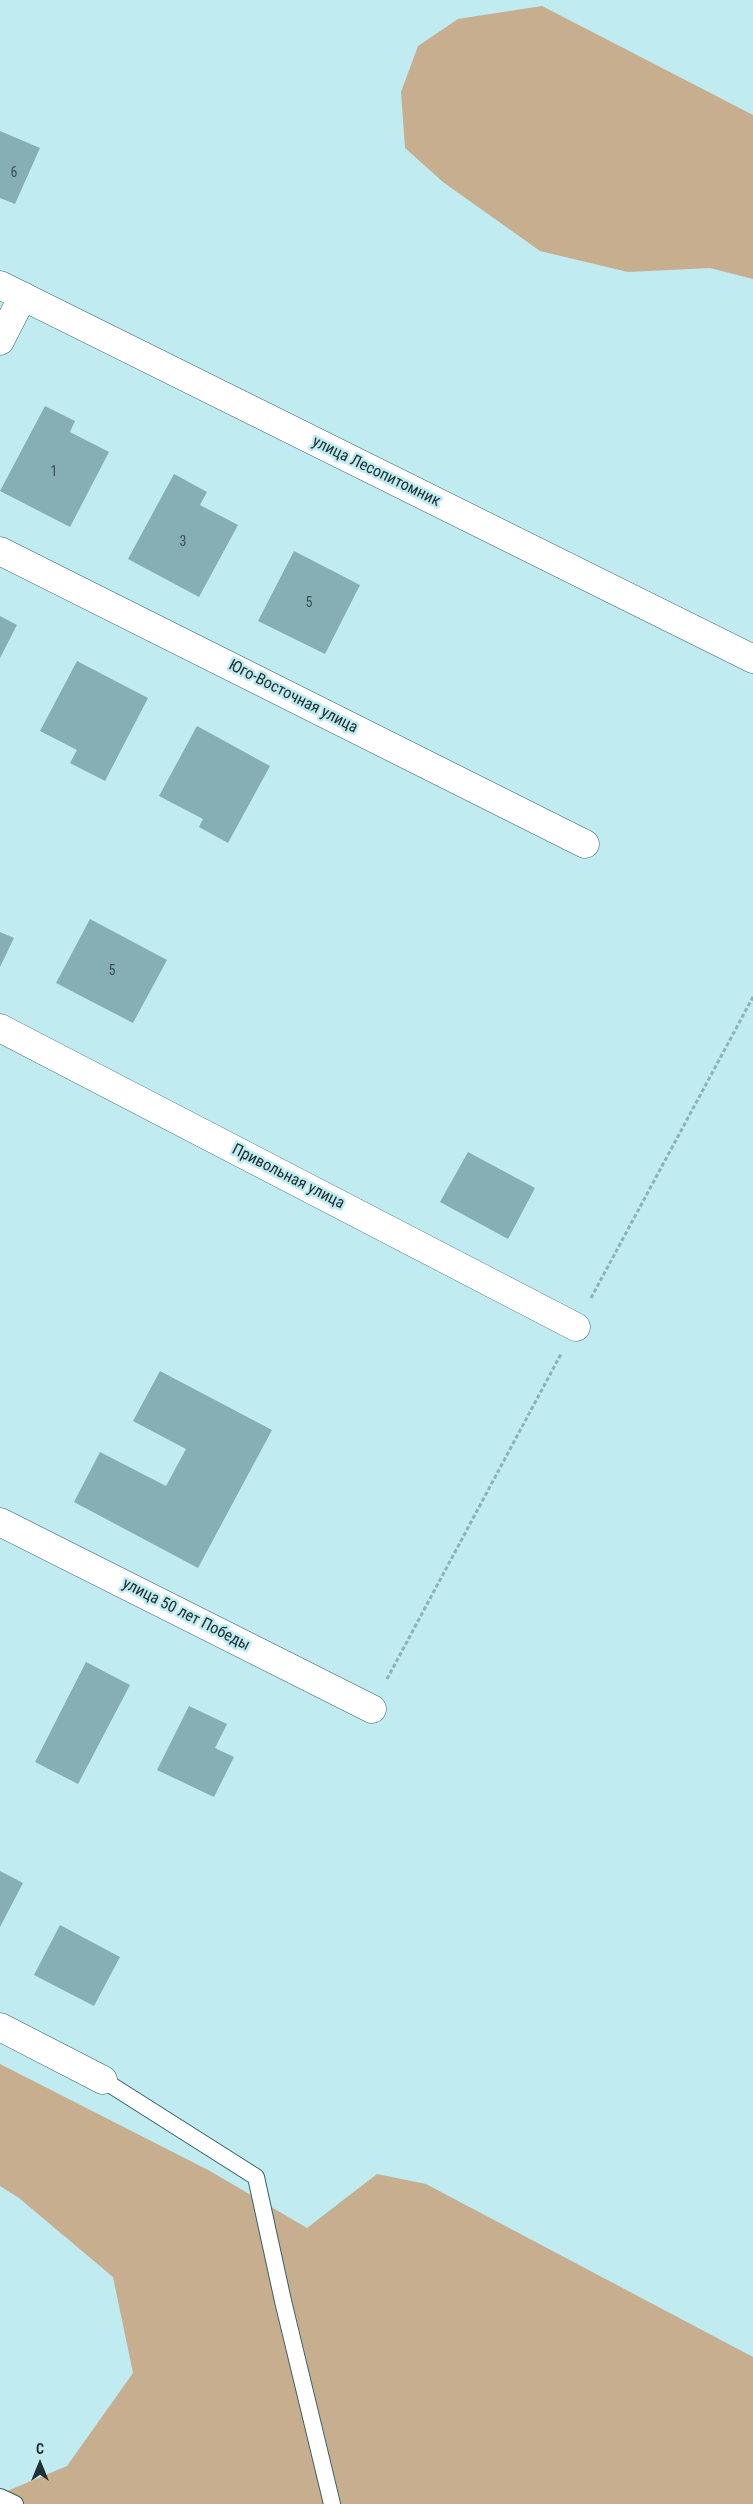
<!DOCTYPE html>
<meta charset="utf-8">
<style>
body{margin:0}
#map{position:relative;width:753px;height:2504px;overflow:hidden;background:#bfebf1;font-family:"Roboto Condensed",sans-serif}
canvas{display:block}
.north{position:absolute;left:15px;top:2439px;width:50px;height:50px;-webkit-text-stroke:4px #bfebf1;paint-order:stroke;rotate:0deg;font-size:14px;font-weight:700;line-height:20px;text-align:center;color:#203134}
.north::after{content:'';display:block;margin:auto;width:18px;height:22px;background:#203134;clip-path:polygon(50% 0,100% 100%,50% 72%,0 100%)}
</style>
<div id="map">
<canvas width="753" height="2504"></canvas>
<div class="north">С</div>
</div>
<script>
const c = document.querySelector('canvas').getContext('2d');
c.lineJoin = 'round';
function paint(path, color) { c.fillStyle = color; c.fill(path, 'evenodd'); }
const shape = rows => new Path2D(rows.map(r => 'M' + r).join(''));
function strokePath(path, color, width, dash) { c.strokeStyle = color; c.lineWidth = width; c.lineCap = dash ? 'butt' : 'round'; c.setLineDash(dash || []); c.stroke(path); }
function drawText(font, color, halo, rows, align = 'center') {
  c.font = font + ' "Roboto Condensed",sans-serif'; c.lineWidth = 5; c.setLineDash([]); c.textBaseline = 'middle'; c.strokeStyle = halo; c.fillStyle = color; for (const [text, x, y, turn = 0] of rows) {
    c.save(); c.translate(x, y); c.rotate((+turn || 0) * Math.PI / 180); c.textAlign = isNaN(turn) ? turn : align; if (halo) c.strokeText(text, 0, 0); c.fillText(text, 0, 0); c.restore();
  }
}
paint(shape([
 [542,6,753,115,753,279,710,268,628,272,540,251,443,182,405,148,401,92,418,46,458,19],
 [0,2064,210,2171,307,2228,377,2174,426,2184,753,2357,753,2504,0,2504,0,2494,67,2466,133,2373,113,2277,19,2198,0,2186]
]), '#c7ae8f');
paint(shape([
 [0,131,40,148,15,204,0,198],
 [45,406,75,421,70,432,109,452,70,527,0,491],
 [174,474,207,492,200,505,238,525,199,597,128,559],
 [294,551,360,585,325,654,258,621],
 [0,616,17,625,0,658],
 [77,661,148,698,105,781,70,763,77,750,40,731],
 [197,726,270,766,228,843,199,827,203,819,159,796],
 [90,919,167,960,133,1023,56,983],
 [0,932,14,938,0,967],
 [468,1152,535,1188,508,1239,440,1202],
 [160,1371,272,1430,198,1568,74,1502,100,1452,166,1486,186,1449,133,1421],
 [86,1662,130,1685,78,1784,35,1762],
 [189,1706,227,1724,215,1748,234,1757,214,1797,157,1770],
 [0,1871,23,1883,0,1927],
 [60,1925,120,1957,94,2006,34,1975]
]), '#85afb5');
const lane = shape([
 [103,2080,256,2177,283,2301,332,2504],
 [0,2497,15,2504]
]);
const street = shape([
 [0,285,753,659],
 [0,341,23,296],
 [0,551,585,844],
 [0,1028,576,1327],
 [0,1522,372,1709],
 [0,2027,103,2080]
]);
strokePath(lane, '#386166', 18);
strokePath(street, '#386166', 29);
strokePath(shape([
 [591,1298,753,997],
 [387,1679,561,1354]
]), '#8db1b6', 3, [4, 2.5]);
strokePath(lane, '#fff', 16);
strokePath(street, '#fff', 28);
drawText('14px', '#395054', null, [
 ["6",14,173],
 ["1",54,472],
 ["3",183,542],
 ["5",309,603],
 ["5",112,971]
]);
drawText('16px', '#203134', '#bfebf1', [
 ["улица Лесопитомник",376,472,26],
 ["Юго-Восточная улица",293,697,27],
 ["Привольная улица",288,1177,27],
 ["улица 50 лет Победы",186,1615,27]
]);
</script>
